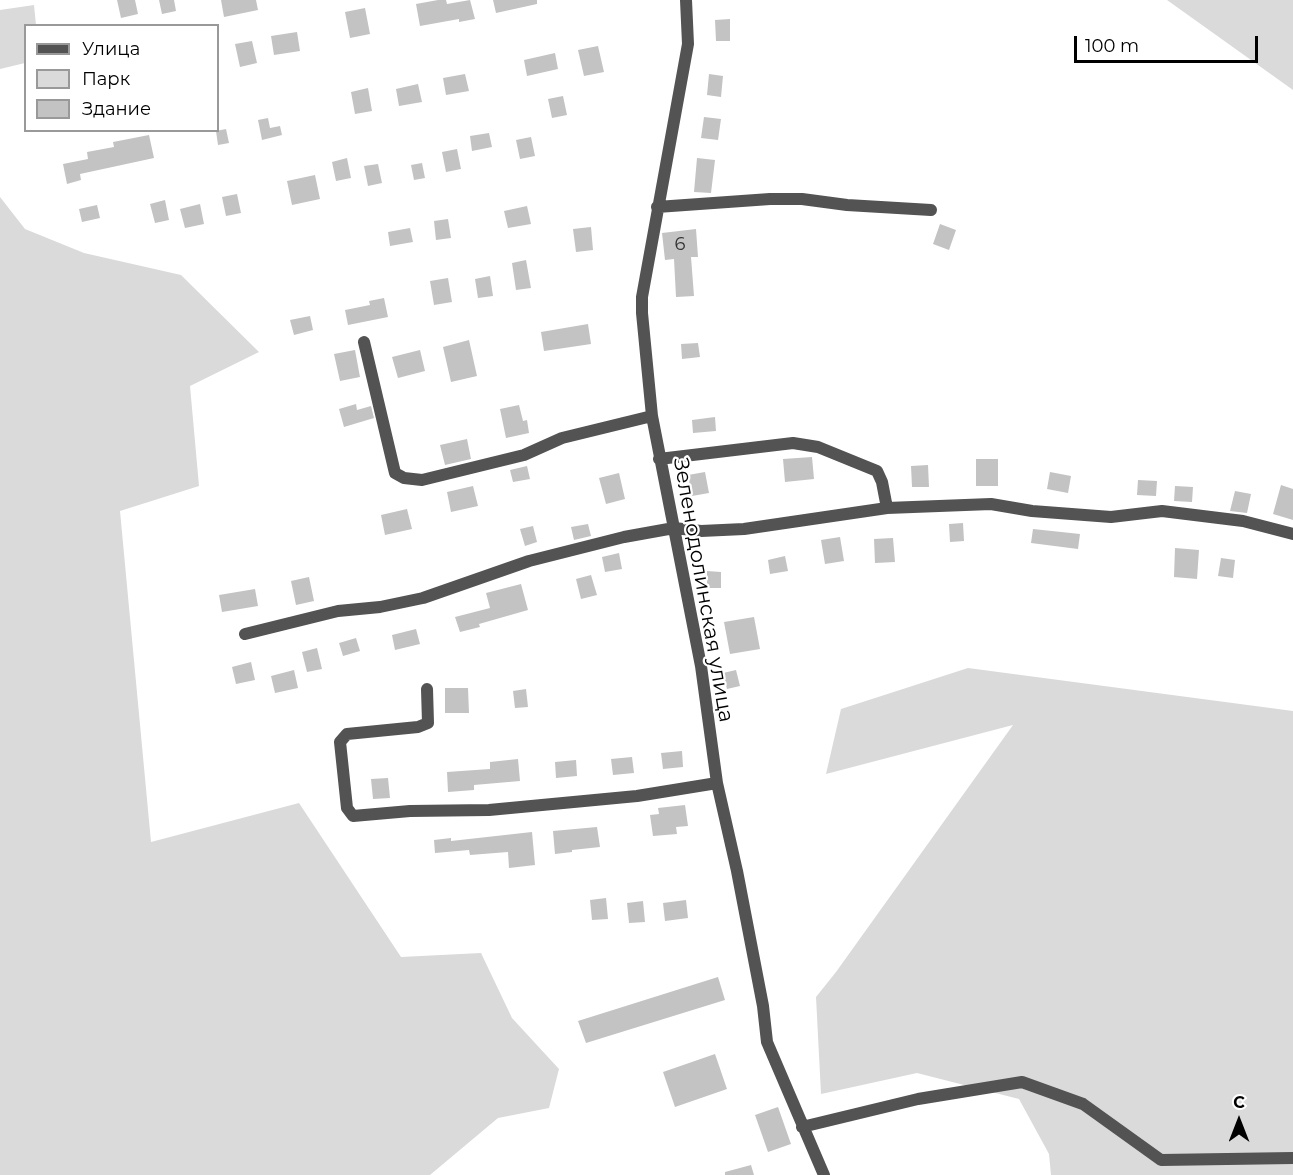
<!DOCTYPE html>
<meta charset="utf-8">
<style>
body{margin:0}
#map{position:relative;width:1293px;height:1175px;overflow:hidden;background:#fff;font-family:Montserrat,sans-serif}
canvas{display:block}
.legend{position:absolute;left:24px;top:24px;width:195px;height:108px;box-sizing:border-box;background:#fff;border:2px solid #999;margin:0;padding:8px 10px;list-style:none;font-size:18px;color:#000}
.legend li{display:flex;align-items:center;gap:12px;height:30px}
.legend b{width:30px;border:2px solid #999}
.north{position:absolute;left:1209px;top:1091px;width:60px;height:60px;-webkit-text-stroke:4px #fff;paint-order:stroke;rotate:0deg;font-size:16px;font-weight:700;line-height:24px;text-align:center;color:#000}
.north::after{content:'';display:block;margin:auto;width:21px;height:27px;background:#000;clip-path:polygon(50% 0,100% 100%,50% 72%,0 100%)}
.scale{position:absolute;left:1074px;top:36px;width:184px;height:27px;box-sizing:border-box;border:3px solid #000;border-top:0;padding-left:8px;font-size:18px;line-height:21px;white-space:nowrap;color:#000;-webkit-text-stroke:4px #fff;paint-order:stroke}
</style>
<div id="map">
<canvas width="1293" height="1175"></canvas>
<ul class="legend">
<li><b style="height:8px;background:#535353"></b>Улица</li>
<li><b style="height:16px;background:#dadada"></b>Парк</li>
<li><b style="height:16px;background:#c3c3c3"></b>Здание</li>
</ul>
<div class="north">С</div>
<div class="scale">100 m</div>
</div>
<script>
const c = document.querySelector('canvas').getContext('2d');
c.lineJoin = 'round';
function paint(path, color) { c.fillStyle = color; c.fill(path, 'evenodd'); }
const shape = rows => new Path2D(rows.map(r => 'M' + r).join(''));
function strokePath(path, color, width, dash) { c.strokeStyle = color; c.lineWidth = width; c.lineCap = dash ? 'butt' : 'round'; c.setLineDash(dash || []); c.stroke(path); }
function drawText(font, color, halo, rows, align = 'center') {
  c.font = font + ' Montserrat,sans-serif'; c.lineWidth = 4.5; c.setLineDash([]); c.textBaseline = 'middle'; c.strokeStyle = halo; c.fillStyle = color; for (const [text, x, y, turn = 0] of rows) {
    c.save(); c.translate(x, y); c.rotate((+turn || 0) * Math.PI / 180); c.textAlign = isNaN(turn) ? turn : align; if (halo) c.strokeText(text, 0, 0); c.fillText(text, 0, 0); c.restore();
  }
}
paint(shape([
 [1167,0,1293,0,1293,90],
 [34,5,36,25,26,26,25,63,0,69,0,10],
 [0,197,25,229,84,253,181,275,259,352,190,386,199,486,120,511,151,842,299,803,401,957,481,953,512,1018,559,1069,549,1108,498,1118,430,1175,0,1175],
 [968,668,1293,711,1293,1175,1051,1175,1049,1154,1019,1099,917,1073,821,1094,816,997,836,972,1013,725,826,774,841,709]
]), '#dadada');
paint(shape([
 [117,0,135,0,138,14,121,18],
 [159,0,174,0,176,11,162,14],
 [221,0,256,0,258,10,224,17],
 [438,0,446,0,447,4,470,0,475,19,459,22,459,19,420,26,416,4],
 [493,0,537,0,537,4,496,13],
 [365,8,370,34,350,38,345,12],
 [730,19,730,41,716,41,715,20],
 [297,32,300,51,274,55,271,36],
 [252,41,257,63,240,67,235,44],
 [598,46,604,72,584,76,578,50],
 [555,53,558,69,527,76,524,60],
 [465,74,469,91,446,95,443,78],
 [709,74,723,76,721,97,707,95],
 [418,84,422,102,399,106,396,89],
 [368,88,372,111,355,114,351,92],
 [563,96,567,115,552,118,548,99],
 [704,117,721,119,718,140,701,138],
 [268,118,270,128,280,126,282,135,262,140,258,120],
 [226,129,229,143,218,145,216,131],
 [489,133,492,147,472,151,470,136],
 [149,135,154,158,80,174,81,180,67,184,63,164,88,159,87,152,114,147,113,142],
 [531,137,535,156,520,159,516,140],
 [457,149,461,169,446,172,442,152],
 [347,158,351,178,336,181,332,162],
 [697,158,715,160,711,193,694,192],
 [422,163,425,178,414,180,411,165],
 [378,164,382,183,368,186,364,166],
 [315,175,320,199,292,205,287,181],
 [237,194,241,213,226,216,222,197],
 [165,200,169,220,155,223,150,204],
 [200,204,204,224,185,228,180,209],
 [97,205,100,218,82,222,79,209],
 [527,206,531,224,508,228,504,211],
 [448,219,451,238,436,240,434,221],
 [940,224,956,230,949,250,933,244],
 [591,227,593,250,576,252,573,229],
 [410,228,413,242,390,246,388,232],
 [696,229,698,257,691,257,694,296,676,297,674,259,665,260,662,233],
 [526,260,531,288,516,290,512,263],
 [490,276,493,296,478,298,475,279],
 [448,278,452,302,434,305,430,281],
 [384,298,388,317,348,325,345,310,370,305,369,301],
 [310,316,313,330,294,335,290,320],
 [588,324,591,344,544,351,541,332],
 [469,340,477,376,451,382,443,347],
 [698,343,700,357,682,359,681,344],
 [355,350,360,377,340,381,334,354],
 [420,350,425,371,398,378,392,357],
 [356,404,357,410,371,406,374,418,344,427,339,409],
 [519,405,523,421,527,420,529,433,506,438,500,409],
 [715,417,716,431,693,433,692,420],
 [467,439,471,459,445,465,440,445],
 [812,457,814,479,785,482,783,459],
 [976,459,998,459,998,486,976,486],
 [928,465,929,487,912,487,911,466],
 [527,466,530,479,513,482,510,470],
 [705,472,709,493,692,496,688,475],
 [1050,472,1071,476,1068,493,1047,489],
 [619,473,625,499,606,504,599,478],
 [1138,480,1157,481,1156,496,1137,495],
 [1281,485,1293,489,1293,520,1273,514],
 [473,486,478,506,451,512,447,492],
 [1175,486,1193,487,1192,502,1174,501],
 [1235,491,1251,494,1247,513,1230,511],
 [407,509,412,529,385,535,381,515],
 [963,523,964,541,950,542,949,524],
 [588,524,591,536,574,540,571,527],
 [533,526,537,542,525,546,520,529],
 [1033,529,1080,534,1078,549,1031,543],
 [840,537,844,561,825,564,821,540],
 [893,538,895,562,875,563,874,539],
 [1175,548,1199,550,1197,579,1174,577],
 [619,553,622,569,605,572,602,557],
 [785,556,788,571,770,574,768,560],
 [1221,558,1235,560,1233,578,1218,576],
 [707,571,721,572,721,588,707,588],
 [591,575,597,595,581,599,576,579],
 [309,577,314,601,296,605,291,581],
 [521,584,528,610,479,624,480,627,460,632,455,617,490,608,486,593],
 [255,589,258,606,222,612,219,595],
 [754,617,760,649,730,654,724,622],
 [416,629,420,644,395,650,392,635],
 [356,638,360,651,343,656,339,643],
 [317,648,322,669,307,672,302,652],
 [251,662,255,680,236,684,232,667],
 [294,670,298,688,275,693,271,676],
 [736,670,740,686,727,689,723,673],
 [445,688,468,688,469,713,445,713],
 [526,689,528,707,515,708,513,691],
 [682,751,683,767,663,769,661,753],
 [632,757,634,773,613,775,611,759],
 [518,759,520,781,474,785,474,790,448,792,447,772,490,769,490,762],
 [576,760,577,776,556,778,555,762],
 [388,778,390,798,373,799,371,779],
 [685,805,688,826,676,827,677,834,653,836,650,815,659,814,658,808],
 [597,827,600,847,572,850,572,852,555,854,553,831],
 [532,832,535,865,509,868,508,852,470,855,469,850,435,853,434,840,451,838,451,841],
 [606,898,608,919,592,920,590,900],
 [686,900,688,918,665,921,663,903],
 [643,901,645,922,629,923,627,903],
 [718,977,725,1000,586,1043,578,1021],
 [715,1054,727,1089,675,1107,663,1072],
 [778,1107,791,1144,768,1152,755,1115],
 [751,1165,754,1175,725,1175,725,1172]
]), '#c3c3c3');
strokePath(shape([
 [686,0,688,44,642,297,642,313,652,416,701,666,717,783,737,871,763,1006,767,1042,824,1175],
 [657,207,770,199,802,199,847,205,931,210],
 [364,342,395,473,404,478,422,480,524,455,562,438,652,416],
 [659,459,793,443,818,447,877,471,882,482,887,508],
 [245,634,338,611,380,607,423,598,529,561,624,537,674,528,701,531,744,529,887,508,991,504,1032,511,1111,517,1162,511,1243,521,1293,534],
 [427,689,428,723,418,727,347,734,340,742,347,808,353,816,410,811,489,810,637,796,717,783],
 [802,1127,918,1099,1022,1082,1083,1104,1161,1160,1293,1158]
]), '#535353', 12);
drawText('18px', '#313131', null, [
 ["6",680,245]
]);
drawText('21px', '#000', '#fff', [
 ["Зеленодолинская улица",703,590,80]
]);
</script>
